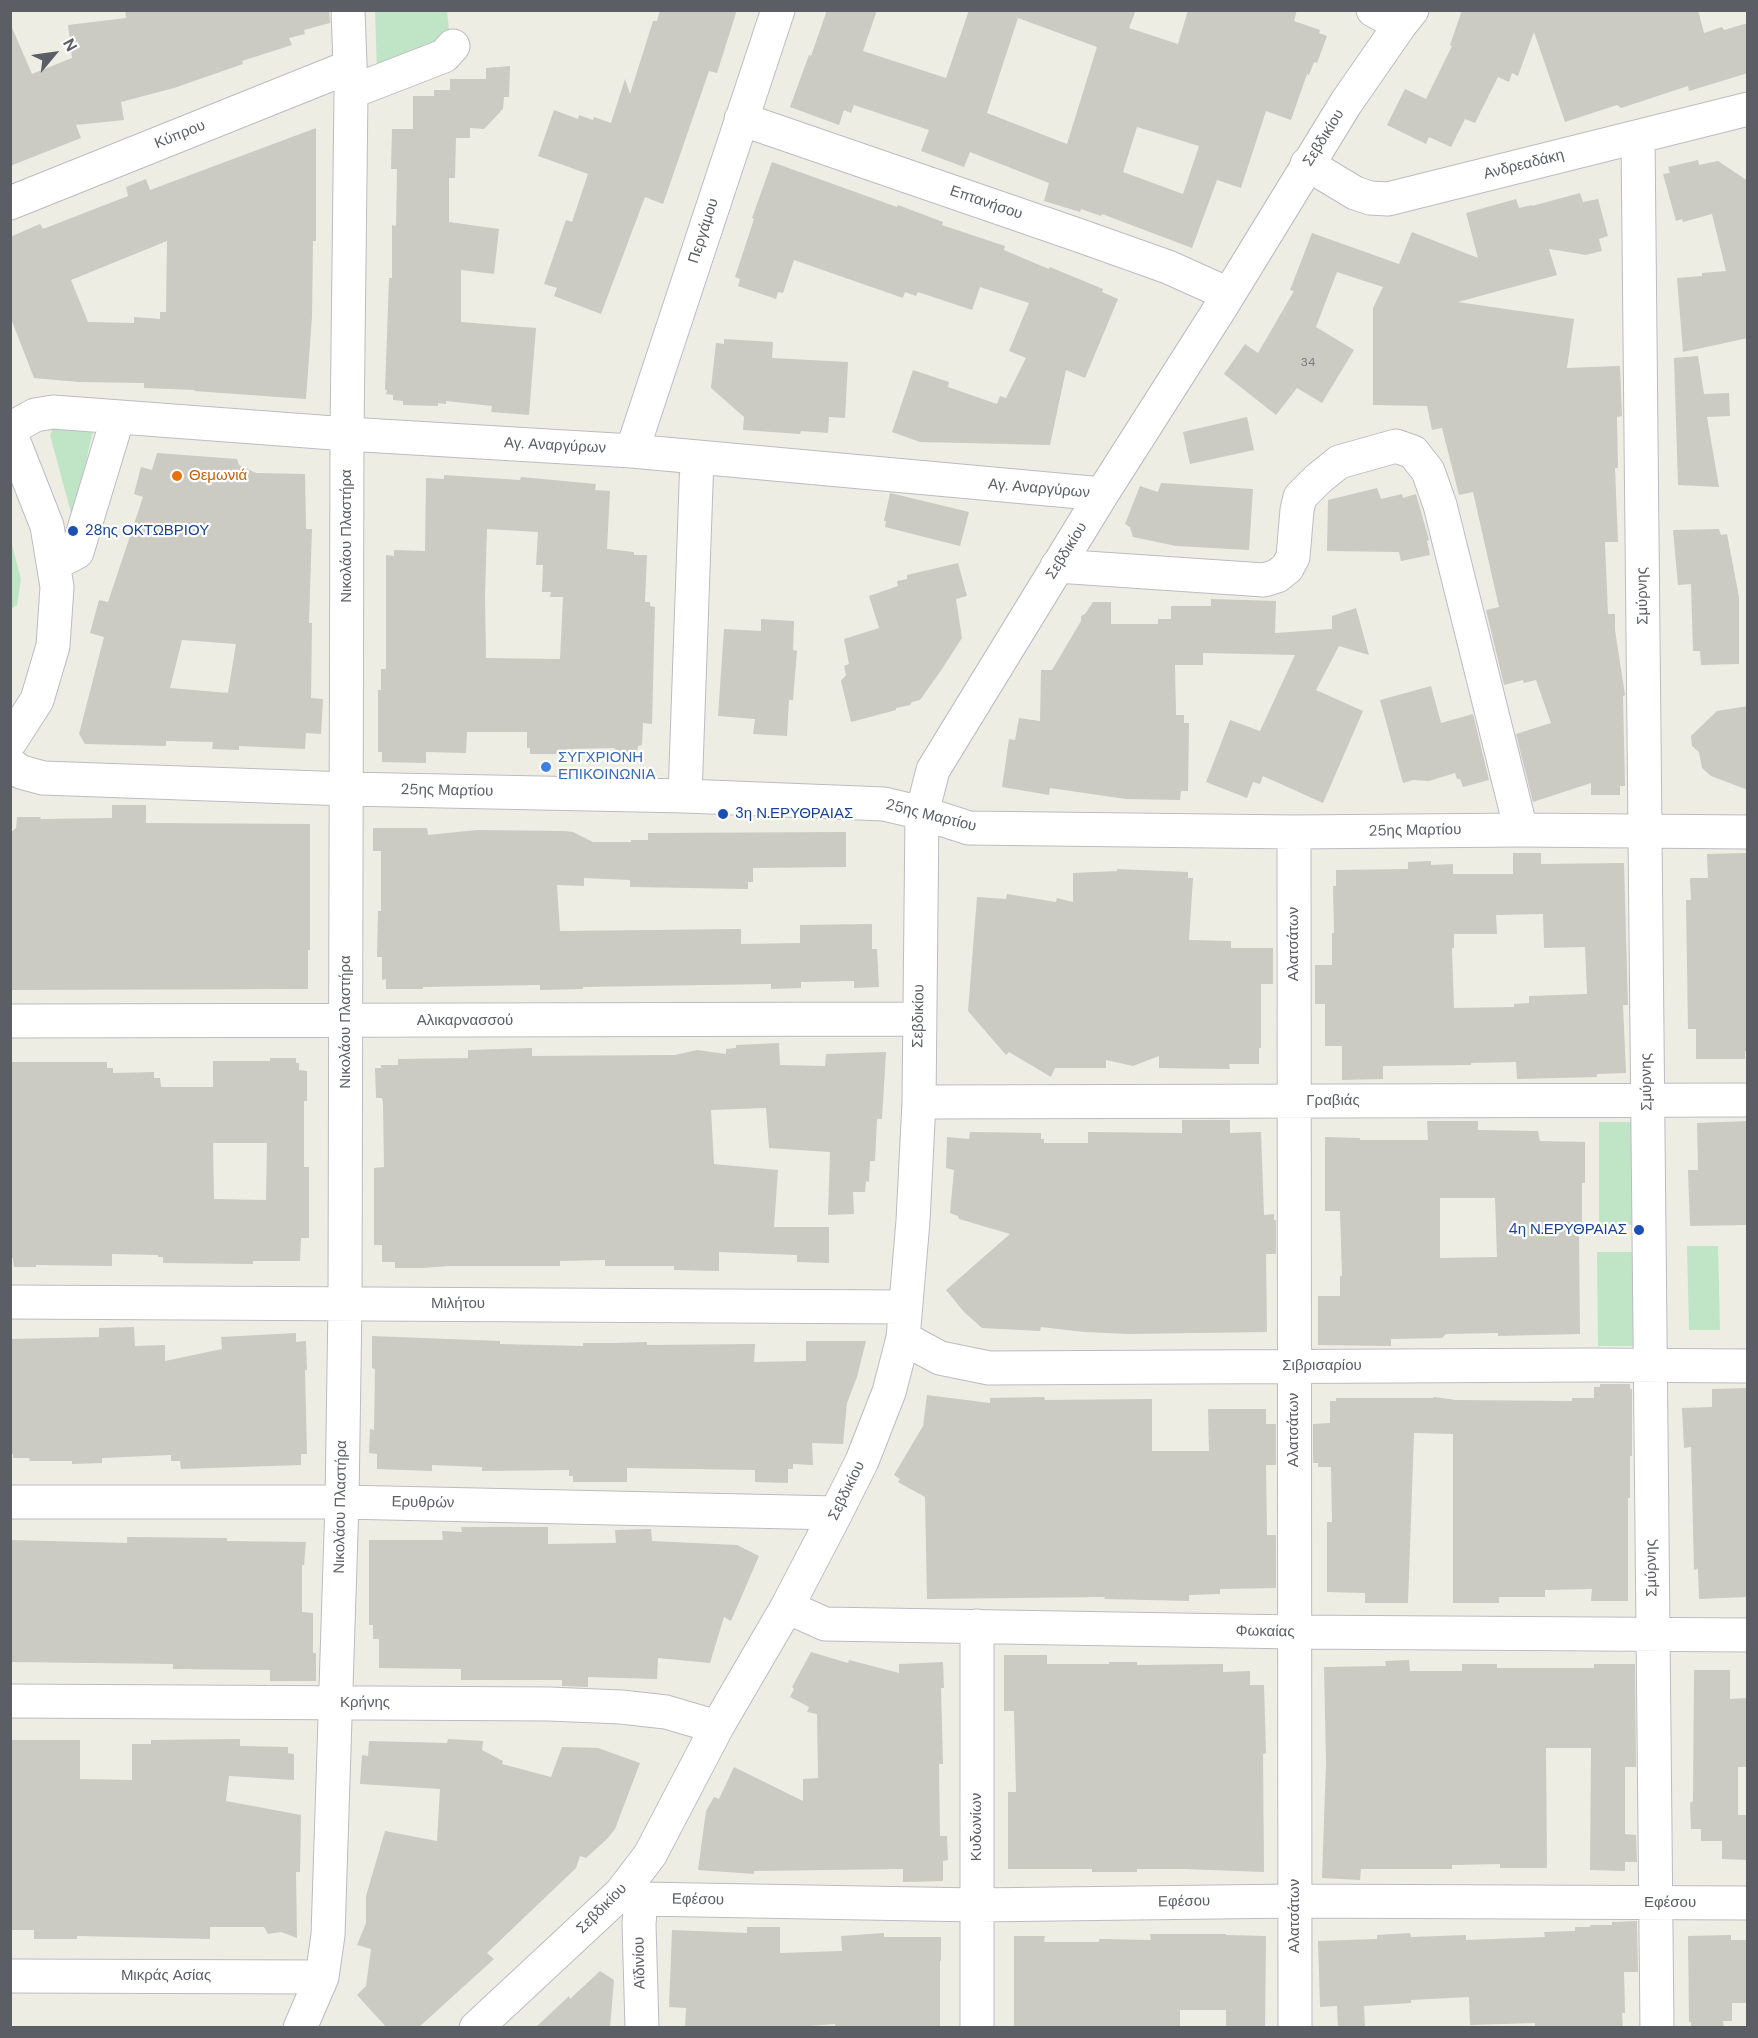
<!DOCTYPE html>
<meta charset="utf-8">
<style>
body{margin:0}
#map{position:relative;width:1758px;height:2038px;overflow:hidden;background:#eeede3;font-family:"DM Sans",sans-serif}
canvas{display:block}
.frame{position:absolute;inset:0;border:12px solid #5b5e64;pointer-events:none}
.north{position:absolute;left:24px;top:24px;width:60px;height:60px;-webkit-text-stroke:4px #fff;paint-order:stroke;rotate:61deg;font-size:16px;font-weight:700;line-height:24px;text-align:center;color:#5b5e64}
.north::after{content:'';display:block;margin:auto;width:21px;height:27px;background:#5b5e64;clip-path:polygon(50% 0,100% 100%,50% 72%,0 100%)}
</style>
<div id="map">
<canvas width="1758" height="2038"></canvas>
<div class="frame"></div>
<div class="north">N</div>
</div>
<script>
const c = document.querySelector('canvas').getContext('2d');
c.lineJoin = 'round';
function paint(path, color) { c.fillStyle = color; c.fill(path, 'evenodd'); }
const shape = rows => new Path2D(rows.map(r => 'M' + r).join(''));
function strokePath(path, color, width, dash) { c.strokeStyle = color; c.lineWidth = width; c.lineCap = dash ? 'butt' : 'round'; c.setLineDash(dash || []); c.stroke(path); }
function drawText(font, color, halo, rows, align = 'center') {
  c.font = font + ' "DM Sans",sans-serif'; c.lineWidth = 4.5; c.setLineDash([]); c.textBaseline = 'middle'; c.strokeStyle = halo; c.fillStyle = color; for (const [text, x, y, turn = 0] of rows) {
    c.save(); c.translate(x, y); c.rotate((+turn || 0) * Math.PI / 180); c.textAlign = isNaN(turn) ? turn : align; if (halo) c.strokeText(text, 0, 0); c.fillText(text, 0, 0); c.restore();
  }
}
paint(shape([
 [375,11,447,11,449,30,448,38,377,73],
 [94,426,73,520,50,435,53,428],
 [11,541,21,579,17,605,11,609],
 [1599,1122,1635,1122,1635,1225,1599,1225],
 [1687,1246,1718,1246,1720,1330,1689,1330],
 [1597,1252,1638,1252,1638,1346,1598,1346]
]), '#c0e5c6');
paint(shape([
 [125,10,329,10,330,23,304,30,305,34,289,38,292,45,242,61,243,64,174,88,121,102,124,120,76,125,81,138,10,166,10,23,32,74,72,58,68,25,126,18],
 [660,10,737,10,717,73,709,71,663,204,645,197,601,314,554,296,557,288,544,284,566,220,572,222,588,174,538,156,554,110,578,119,579,115,593,120,594,117,611,123,625,79,630,94,653,21,657,21],
 [827,10,877,10,863,51,946,78,969,10,1136,10,1129,28,1178,44,1188,10,1297,10,1294,21,1320,30,1319,33,1327,36,1317,63,1314,62,1309,75,1307,74,1291,120,1266,111,1241,188,1217,180,1192,248,1102,214,1101,216,1081,209,1080,212,1044,201,1049,183,970,152,964,167,921,151,929,130,854,105,851,113,844,110,839,125,790,107,809,55,811,56],
 [1018,18,1097,47,1067,144,987,113],
 [1137,127,1199,146,1183,194,1123,172],
 [1462,10,1698,10,1704,33,1722,27,1724,30,1748,23,1748,73,1689,91,1688,86,1621,108,1617,105,1565,122,1534,32,1518,76,1512,73,1509,82,1498,77,1475,123,1465,119,1451,147,1429,137,1426,144,1387,125,1405,89,1426,99,1452,46,1450,45],
 [510,66,509,97,504,97,503,109,484,129,470,128,470,138,456,138,455,178,449,178,449,222,499,229,494,274,461,270,461,322,536,328,529,415,491,412,492,406,446,401,446,404,438,403,438,406,403,405,403,401,393,400,393,395,386,394,387,390,385,390,389,278,392,278,392,225,396,226,397,169,391,169,392,129,413,129,413,96,434,96,434,90,450,90,450,79,486,79,486,68],
 [316,128,316,241,313,241,312,317,306,399,194,391,195,390,144,388,144,383,79,382,34,378,10,316,10,237,40,224,43,229,128,196,126,187,146,179,150,190],
 [167,241,166,312,160,312,160,319,134,317,134,323,88,322,71,280],
 [1698,160,1699,165,1718,161,1748,181,1748,338,1683,352,1677,278,1702,276,1702,273,1726,271,1712,214,1683,222,1682,219,1676,221,1663,174,1670,173,1668,167],
 [772,162,897,207,898,205,943,222,942,225,1005,246,1004,250,1049,269,1050,267,1103,289,1102,292,1118,299,1085,378,1066,370,1050,445,920,442,892,432,913,370,949,382,948,387,997,404,1000,396,1006,398,1026,358,1009,351,1029,303,980,287,972,310,918,292,916,296,905,292,903,298,794,260,783,293,778,292,776,299,738,286,740,279,735,277,754,219,752,218],
 [1580,193,1583,202,1598,199,1608,236,1599,239,1602,251,1586,255,1549,249,1557,275,1458,302,1574,319,1567,368,1620,366,1622,416,1617,417,1618,468,1615,468,1618,542,1605,542,1608,614,1615,614,1615,630,1625,695,1623,696,1625,786,1620,786,1620,795,1591,795,1591,783,1533,802,1516,734,1551,723,1536,680,1524,683,1523,680,1504,685,1486,610,1499,607,1473,492,1459,495,1442,428,1432,430,1427,406,1373,405,1373,308,1383,287,1337,272,1316,327,1354,350,1322,403,1297,388,1276,415,1224,374,1245,344,1258,353,1294,291,1290,290,1312,233,1399,264,1412,232,1478,258,1466,213,1516,199,1519,208,1532,205,1532,206],
 [724,339,773,342,772,358,848,362,845,418,829,417,828,433,801,431,800,434,743,430,744,417,711,388,716,343,724,344],
 [1698,356,1704,394,1729,393,1730,416,1707,417,1719,487,1678,485,1674,358],
 [1247,417,1254,450,1190,464,1183,432],
 [157,453,237,459,239,465,256,473,305,474,306,529,312,529,309,623,312,623,311,698,323,699,321,734,306,733,305,749,239,746,239,750,212,749,213,742,166,741,166,746,85,744,79,734,104,637,90,633,99,600,108,602,143,497,134,494,141,467,152,470],
 [182,640,236,644,228,693,170,688],
 [444,475,520,480,521,477,596,484,595,490,610,491,607,549,634,552,634,555,647,555,645,602,650,602,650,606,655,607,652,724,643,723,642,745,638,746,637,753,614,753,615,748,567,749,567,754,530,754,530,748,527,748,527,732,467,732,466,753,426,752,426,763,382,762,382,752,378,752,378,690,381,690,381,669,386,669,386,555,394,556,394,550,425,551,426,478,444,479],
 [487,529,538,532,536,565,543,565,542,592,551,592,550,597,563,597,560,659,486,658,485,595],
 [1161,483,1253,489,1249,550,1176,546,1133,537,1130,527,1125,524,1140,486,1158,492],
 [1377,488,1381,499,1402,494,1403,498,1416,494,1429,540,1427,541,1430,555,1401,561,1399,552,1327,551,1328,500],
 [890,493,969,512,960,546,885,527,886,521,884,521],
 [1719,529,1721,535,1727,534,1739,597,1739,664,1701,665,1700,651,1693,651,1691,584,1678,585,1673,530],
 [958,563,967,596,956,599,962,638,940,672,920,700,912,702,910,705,896,708,896,710,851,722,841,681,846,675,844,666,849,664,844,639,879,628,869,596,898,586,897,581,907,579,907,575],
 [1211,599,1276,601,1275,633,1332,629,1332,616,1356,608,1369,655,1339,646,1316,690,1363,711,1323,803,1263,776,1260,784,1253,782,1247,798,1206,782,1230,720,1260,731,1295,655,1203,653,1203,665,1175,665,1176,715,1184,715,1184,723,1189,723,1188,791,1181,791,1180,800,1126,799,1050,788,1049,795,1002,787,1009,739,1015,740,1019,718,1040,721,1041,670,1052,670,1081,621,1081,616,1085,614,1093,602,1111,602,1111,624,1158,624,1158,619,1171,619,1171,606,1211,606],
 [761,619,794,621,793,650,797,651,793,700,789,700,787,736,753,734,755,719,718,716,724,629,761,631],
 [1431,686,1441,723,1473,714,1489,780,1463,787,1460,779,1457,779,1455,773,1429,781,1413,780,1403,783,1380,700],
 [1748,706,1748,790,1711,776,1702,768,1699,752,1692,746,1691,736,1717,711],
 [112,805,146,805,146,823,310,824,310,950,308,950,308,989,10,990,10,833,16,828,17,817,41,817,40,819,112,818],
 [373,828,427,828,428,835,477,830,564,831,573,832,593,842,631,842,631,840,648,840,648,833,846,832,846,867,753,868,753,882,748,882,748,889,630,887,630,880,584,878,584,886,557,885,560,931,741,929,741,944,800,943,800,925,872,924,872,949,877,949,879,987,854,988,854,981,801,982,801,988,771,989,771,984,583,987,583,989,540,990,540,985,423,987,423,989,386,989,386,979,382,980,382,957,377,957,378,911,381,911,381,851,373,851],
 [1513,853,1541,853,1541,864,1624,863,1628,1005,1623,1005,1626,1073,1597,1074,1597,1077,1517,1079,1516,1062,1471,1063,1471,1065,1383,1066,1383,1079,1342,1080,1342,1046,1325,1046,1325,1004,1315,1004,1315,965,1332,965,1332,933,1334,933,1333,886,1336,886,1336,870,1408,869,1408,862,1431,861,1431,865,1453,864,1453,874,1513,874],
 [1543,914,1544,948,1585,947,1587,994,1529,996,1529,1003,1514,1004,1514,1007,1454,1008,1452,948,1454,948,1454,934,1497,934,1496,915],
 [1746,853,1748,1051,1745,1051,1745,1059,1696,1059,1696,1029,1688,1029,1686,900,1691,900,1690,878,1708,878,1707,854],
 [1117,869,1188,872,1188,878,1193,878,1189,940,1231,941,1231,948,1273,948,1273,984,1261,984,1261,1048,1259,1048,1259,1064,1229,1064,1230,1069,1159,1068,1159,1056,1133,1066,1106,1060,1106,1068,1055,1068,1051,1077,1009,1052,1006,1055,968,1011,977,897,1006,899,1007,894,1056,902,1057,898,1073,902,1073,873,1117,871],
 [779,1043,780,1065,825,1066,826,1054,886,1052,882,1119,877,1119,875,1161,870,1161,869,1182,866,1181,865,1192,853,1192,854,1214,828,1215,830,1152,769,1148,766,1108,711,1110,714,1164,778,1170,774,1227,829,1227,829,1263,797,1262,797,1255,719,1252,719,1271,674,1270,674,1266,605,1266,605,1260,560,1261,560,1266,449,1266,422,1268,395,1268,395,1262,382,1262,382,1245,374,1245,374,1168,384,1167,383,1103,382,1098,376,1098,375,1068,381,1068,381,1065,398,1065,398,1059,468,1058,468,1050,532,1048,532,1056,675,1055,697,1050,726,1054,726,1049,736,1048,736,1045],
 [270,1058,296,1058,296,1063,299,1063,299,1070,307,1071,307,1101,304,1101,304,1167,309,1167,309,1238,301,1238,300,1261,253,1261,253,1264,163,1263,163,1257,158,1257,158,1255,112,1254,112,1266,36,1265,36,1267,14,1267,13,1258,10,1258,10,1062,107,1062,107,1068,113,1068,113,1073,154,1072,154,1078,160,1078,161,1087,213,1087,213,1061,270,1061],
 [213,1143,267,1143,266,1200,214,1199],
 [1182,1120,1230,1120,1230,1133,1261,1132,1264,1215,1274,1214,1274,1220,1276,1220,1276,1254,1266,1254,1267,1332,1129,1334,1084,1332,1041,1327,1040,1331,982,1328,964,1312,946,1290,1010,1234,959,1219,958,1216,950,1213,954,1170,946,1168,947,1137,969,1139,970,1132,1041,1133,1041,1139,1044,1139,1044,1143,1088,1143,1088,1132,1182,1133],
 [1427,1121,1478,1121,1478,1130,1538,1131,1540,1141,1585,1142,1585,1183,1582,1183,1582,1235,1579,1235,1580,1334,1498,1336,1498,1333,1446,1334,1442,1338,1391,1339,1391,1346,1318,1345,1318,1296,1340,1296,1340,1276,1342,1276,1340,1211,1325,1211,1325,1137,1360,1138,1360,1140,1428,1140],
 [1440,1198,1495,1198,1497,1257,1440,1258],
 [1748,1121,1748,1225,1690,1226,1688,1170,1698,1170,1697,1123],
 [134,1327,135,1346,165,1345,165,1361,222,1349,221,1337,296,1333,296,1342,306,1341,307,1370,305,1370,307,1454,301,1454,301,1465,181,1469,180,1461,171,1461,171,1455,102,1458,102,1463,72,1464,72,1461,30,1461,29,1458,13,1458,13,1454,10,1454,10,1339,99,1337,99,1328],
 [372,1336,500,1341,500,1344,583,1346,583,1343,614,1343,647,1342,647,1345,755,1344,754,1362,806,1361,806,1341,866,1341,857,1377,847,1403,843,1444,812,1443,813,1465,793,1464,793,1469,788,1469,788,1483,755,1482,755,1470,627,1468,627,1482,573,1482,573,1476,569,1476,569,1470,482,1471,482,1467,432,1465,432,1471,377,1469,377,1454,369,1453,370,1429,374,1430,375,1369,372,1368],
 [1600,1384,1630,1384,1630,1389,1632,1389,1632,1456,1630,1456,1630,1498,1628,1498,1628,1601,1591,1601,1592,1589,1545,1590,1545,1597,1499,1597,1499,1603,1453,1603,1453,1434,1414,1433,1408,1603,1365,1603,1365,1593,1327,1592,1327,1522,1332,1522,1331,1467,1318,1467,1318,1463,1313,1463,1313,1424,1330,1423,1330,1401,1336,1401,1336,1398,1433,1398,1434,1397,1456,1400,1572,1401,1572,1398,1594,1398,1594,1387,1600,1387],
 [1748,1388,1748,1597,1699,1599,1698,1569,1694,1570,1691,1447,1684,1448,1682,1408,1712,1407,1712,1389],
 [927,1395,990,1403,990,1398,1044,1397,1045,1400,1152,1399,1152,1451,1209,1451,1208,1409,1266,1409,1266,1424,1276,1424,1276,1465,1266,1465,1267,1535,1276,1535,1276,1588,1220,1589,1220,1594,1189,1595,1189,1601,1104,1599,1105,1597,927,1599,925,1497,898,1482,900,1479,894,1475,923,1426],
 [461,1527,548,1527,548,1544,616,1543,615,1530,651,1529,652,1541,737,1545,759,1556,731,1621,724,1617,710,1663,658,1658,657,1679,588,1677,588,1687,562,1686,562,1680,461,1680,461,1669,379,1668,379,1639,373,1639,373,1625,369,1625,369,1540,443,1540,442,1531,462,1532],
 [127,1537,227,1538,227,1541,306,1542,304,1565,302,1565,302,1612,313,1613,313,1653,316,1653,316,1681,270,1681,270,1670,173,1669,173,1664,10,1662,10,1540,127,1543],
 [811,1652,848,1663,849,1660,899,1673,899,1664,943,1662,944,1688,941,1688,943,1764,939,1764,940,1836,947,1836,948,1860,943,1861,943,1881,903,1882,903,1869,754,1871,754,1874,698,1870,706,1811,714,1797,719,1799,734,1767,803,1801,803,1779,818,1778,817,1714,807,1712,809,1707,790,1697,794,1689,792,1687],
 [1004,1655,1047,1655,1047,1664,1109,1664,1109,1662,1137,1662,1137,1665,1223,1664,1223,1672,1250,1671,1250,1685,1264,1685,1266,1753,1263,1754,1264,1872,1184,1869,1137,1869,1137,1872,1092,1872,1092,1869,1008,1869,1008,1792,1016,1792,1014,1711,1004,1711],
 [1409,1660,1410,1671,1462,1671,1462,1664,1497,1664,1497,1668,1594,1668,1594,1664,1635,1664,1636,1767,1625,1767,1625,1834,1636,1835,1637,1862,1625,1862,1625,1871,1590,1870,1591,1748,1546,1748,1547,1868,1500,1868,1500,1864,1452,1865,1452,1869,1361,1869,1360,1880,1322,1878,1326,1763,1324,1667,1386,1666,1385,1661],
 [1694,1670,1730,1670,1730,1699,1748,1698,1748,1767,1738,1767,1738,1815,1748,1815,1748,1860,1722,1859,1722,1841,1701,1841,1701,1829,1691,1829,1690,1803,1693,1801],
 [240,1739,240,1746,288,1747,288,1753,294,1754,294,1780,229,1776,226,1801,301,1815,300,1872,296,1872,297,1938,281,1932,268,1934,264,1927,210,1927,210,1939,77,1936,77,1939,34,1939,34,1930,10,1930,10,1740,80,1740,80,1779,132,1780,132,1744,151,1744,151,1740],
 [448,1739,483,1741,482,1750,503,1761,502,1764,551,1777,562,1747,598,1748,640,1763,615,1829,607,1839,586,1858,580,1856,576,1868,487,1953,494,1959,418,2028,387,2028,357,1995,366,1986,371,1949,357,1945,366,1923,366,1896,385,1831,437,1841,440,1789,360,1784,362,1755,368,1756,369,1741,447,1743],
 [1637,1921,1638,1972,1624,1972,1625,2013,1622,2013,1623,2028,1535,2028,1535,2023,1470,2025,1469,1997,1411,2000,1411,2003,1364,2006,1365,2027,1338,2028,1337,2006,1320,2007,1318,1941,1377,1939,1377,1935,1410,1933,1411,1937,1466,1935,1466,1940,1545,1937,1544,1932,1575,1931,1575,1927,1590,1927,1590,1925,1612,1925,1612,1922],
 [747,1927,780,1927,780,1953,842,1951,841,1936,884,1933,884,1937,941,1937,941,1961,940,1961,940,2027,835,2028,835,2024,785,2028,685,2028,686,2008,669,2007,672,1930,747,1933],
 [1150,1934,1226,1934,1226,1935,1266,1936,1265,2028,1226,2028,1226,2010,1180,2010,1180,2028,1014,2026,1014,1936,1045,1936,1044,1942,1099,1942,1099,1939,1151,1940],
 [1731,1935,1731,1940,1748,1940,1748,2003,1732,2003,1732,2021,1723,2021,1724,2028,1691,2028,1691,2022,1689,2022,1688,1936],
 [600,1971,614,1980,610,2028,535,2028,569,1996,570,1999]
]), '#cbcac3');
const minor = shape([
 [1373,10,1400,25],
 [351,92,444,56,453,46],
 [741,119,1075,234,1168,267,1228,294],
 [1638,137,1657,2028],
 [1307,164,1355,193,1370,198,1388,199,1748,109],
 [10,203,349,67],
 [10,429,35,415,53,412,347,434,632,451,1102,494],
 [10,432,47,526,57,587,53,646,37,700,10,742],
 [632,451,778,10],
 [54,564,77,552,118,417],
 [1057,566,1264,580,1277,576,1287,568,1293,557,1297,510,1300,497,1318,479,1339,462,1396,446,1413,452,1428,471,1440,505,1521,830],
 [10,764,21,772,43,778,347,789,685,796,884,804,922,813,969,828,1294,832,1521,830,1748,832],
 [685,796,697,457],
 [1294,832,1295,2028],
 [10,1021,919,1019],
 [919,1102,1748,1100],
 [10,1302,905,1307],
 [903,1338,940,1358,989,1368,1594,1365,1748,1366],
 [10,1502,342,1502,836,1513],
 [787,1607,825,1624,1295,1632,1748,1635],
 [10,1701,549,1704,621,1707,666,1712,717,1727],
 [621,1893,641,1899,977,1905,1295,1901,1748,1903],
 [641,1899,639,1924,642,2028],
 [10,1976,322,1977],
 [300,2028,322,1977,328,1935,342,1502,345,1303,347,434,351,92,348,10],
 [476,2028,621,1893,650,1855,717,1727,787,1607,836,1513,862,1461,889,1392,903,1338,913,1221,919,1102,922,813,933,770,1102,494,1221,307,1346,103,1400,25,1412,10],
 [977,2028,977,1626]
]);
strokePath(minor, '#bbbcc2', 35);
strokePath(minor, '#fff', 33);
for (const [x, y, r, color] of [
 [177,476,6,"#e8710a"],
 [73,531,6,"#1a4fb4"],
 [546,767,6,"#3f7fe0"],
 [723,814,6,"#1a4fb4"],
 [1639,1230,6,"#1a4fb4"]
]) { const dot = new Path2D(); dot.arc(x, y, r, 0, 2 * Math.PI); c.fillStyle = color; c.fill(dot); strokePath(dot, '#fff', 2); }
drawText('12px', '#77797c', null, [
 ["34",1308,363]
]);
drawText('15px', '#5b5e64', '#fff', [
 ["Κύπρου",180,135,-22],
 ["Σεβδικίου",1324,138,-58],
 ["Ανδρεαδάκη",1524,165,-14],
 ["Επτανήσου",986,203,19],
 ["Περγάμου",704,231,-72],
 ["Αγ. Αναργύρων",555,446,3],
 ["Αγ. Αναργύρων",1039,489,5],
 ["Νικολάου Πλαστήρα",347,536,-90],
 ["Σεβδικίου",1067,551,-58],
 ["Σμύρνης",1643,596,-91],
 ["25ης Μαρτίου",447,791,1],
 ["25ης Μαρτίου",931,816,14],
 ["25ης Μαρτίου",1415,831,-1],
 ["Αλατσάτων",1294,944,-90],
 ["Σεβδικίου",919,1016,-89],
 ["Αλικαρνασσού",465,1021],
 ["Νικολάου Πλαστήρα",346,1022,-90],
 ["Σμύρνης",1647,1082,-91],
 ["Γραβιάς",1333,1101],
 ["Μιλήτου",458,1304],
 ["Σιβρισαρίου",1322,1366],
 ["Αλατσάτων",1294,1430,-90],
 ["Σεβδικίου",847,1491,-64],
 ["Ερυθρών",423,1503,1],
 ["Νικολάου Πλαστήρα",341,1507,-89],
 ["Σμύρνης",1652,1568,-91],
 ["Φωκαίας",1265,1632,1],
 ["Κρήνης",365,1703],
 ["Κυδωνίων",977,1827,-90],
 ["Εφέσου",698,1900,1],
 ["Εφέσου",1184,1902,-1],
 ["Εφέσου",1670,1903],
 ["Σεβδικίου",602,1909,-45],
 ["Αλατσάτων",1295,1916,-90],
 ["Αϊδινίου",640,1963,-91],
 ["Μικράς Ασίας",166,1976]
]);
drawText('15px', '#c56008', '#fff', [
 ["Θεμωνιά",189,476]
], 'left');
drawText('15px', '#164399', '#fff', [
 ["28ης ΟΚΤΩΒΡΙΟΥ",85,531],
 ["3η Ν.ΕΡΥΘΡΑΙΑΣ",735,814],
 ["4η Ν.ΕΡΥΘΡΑΙΑΣ",1627,1230,"right"]
], 'left');
drawText('15px', '#366cbe', '#fff', [
 ["ΣΥΓΧΡΙΟΝΗ",558,758],
 ["ΕΠΙΚΟΙΝΩΝΙΑ",558,775]
], 'left');
</script>
